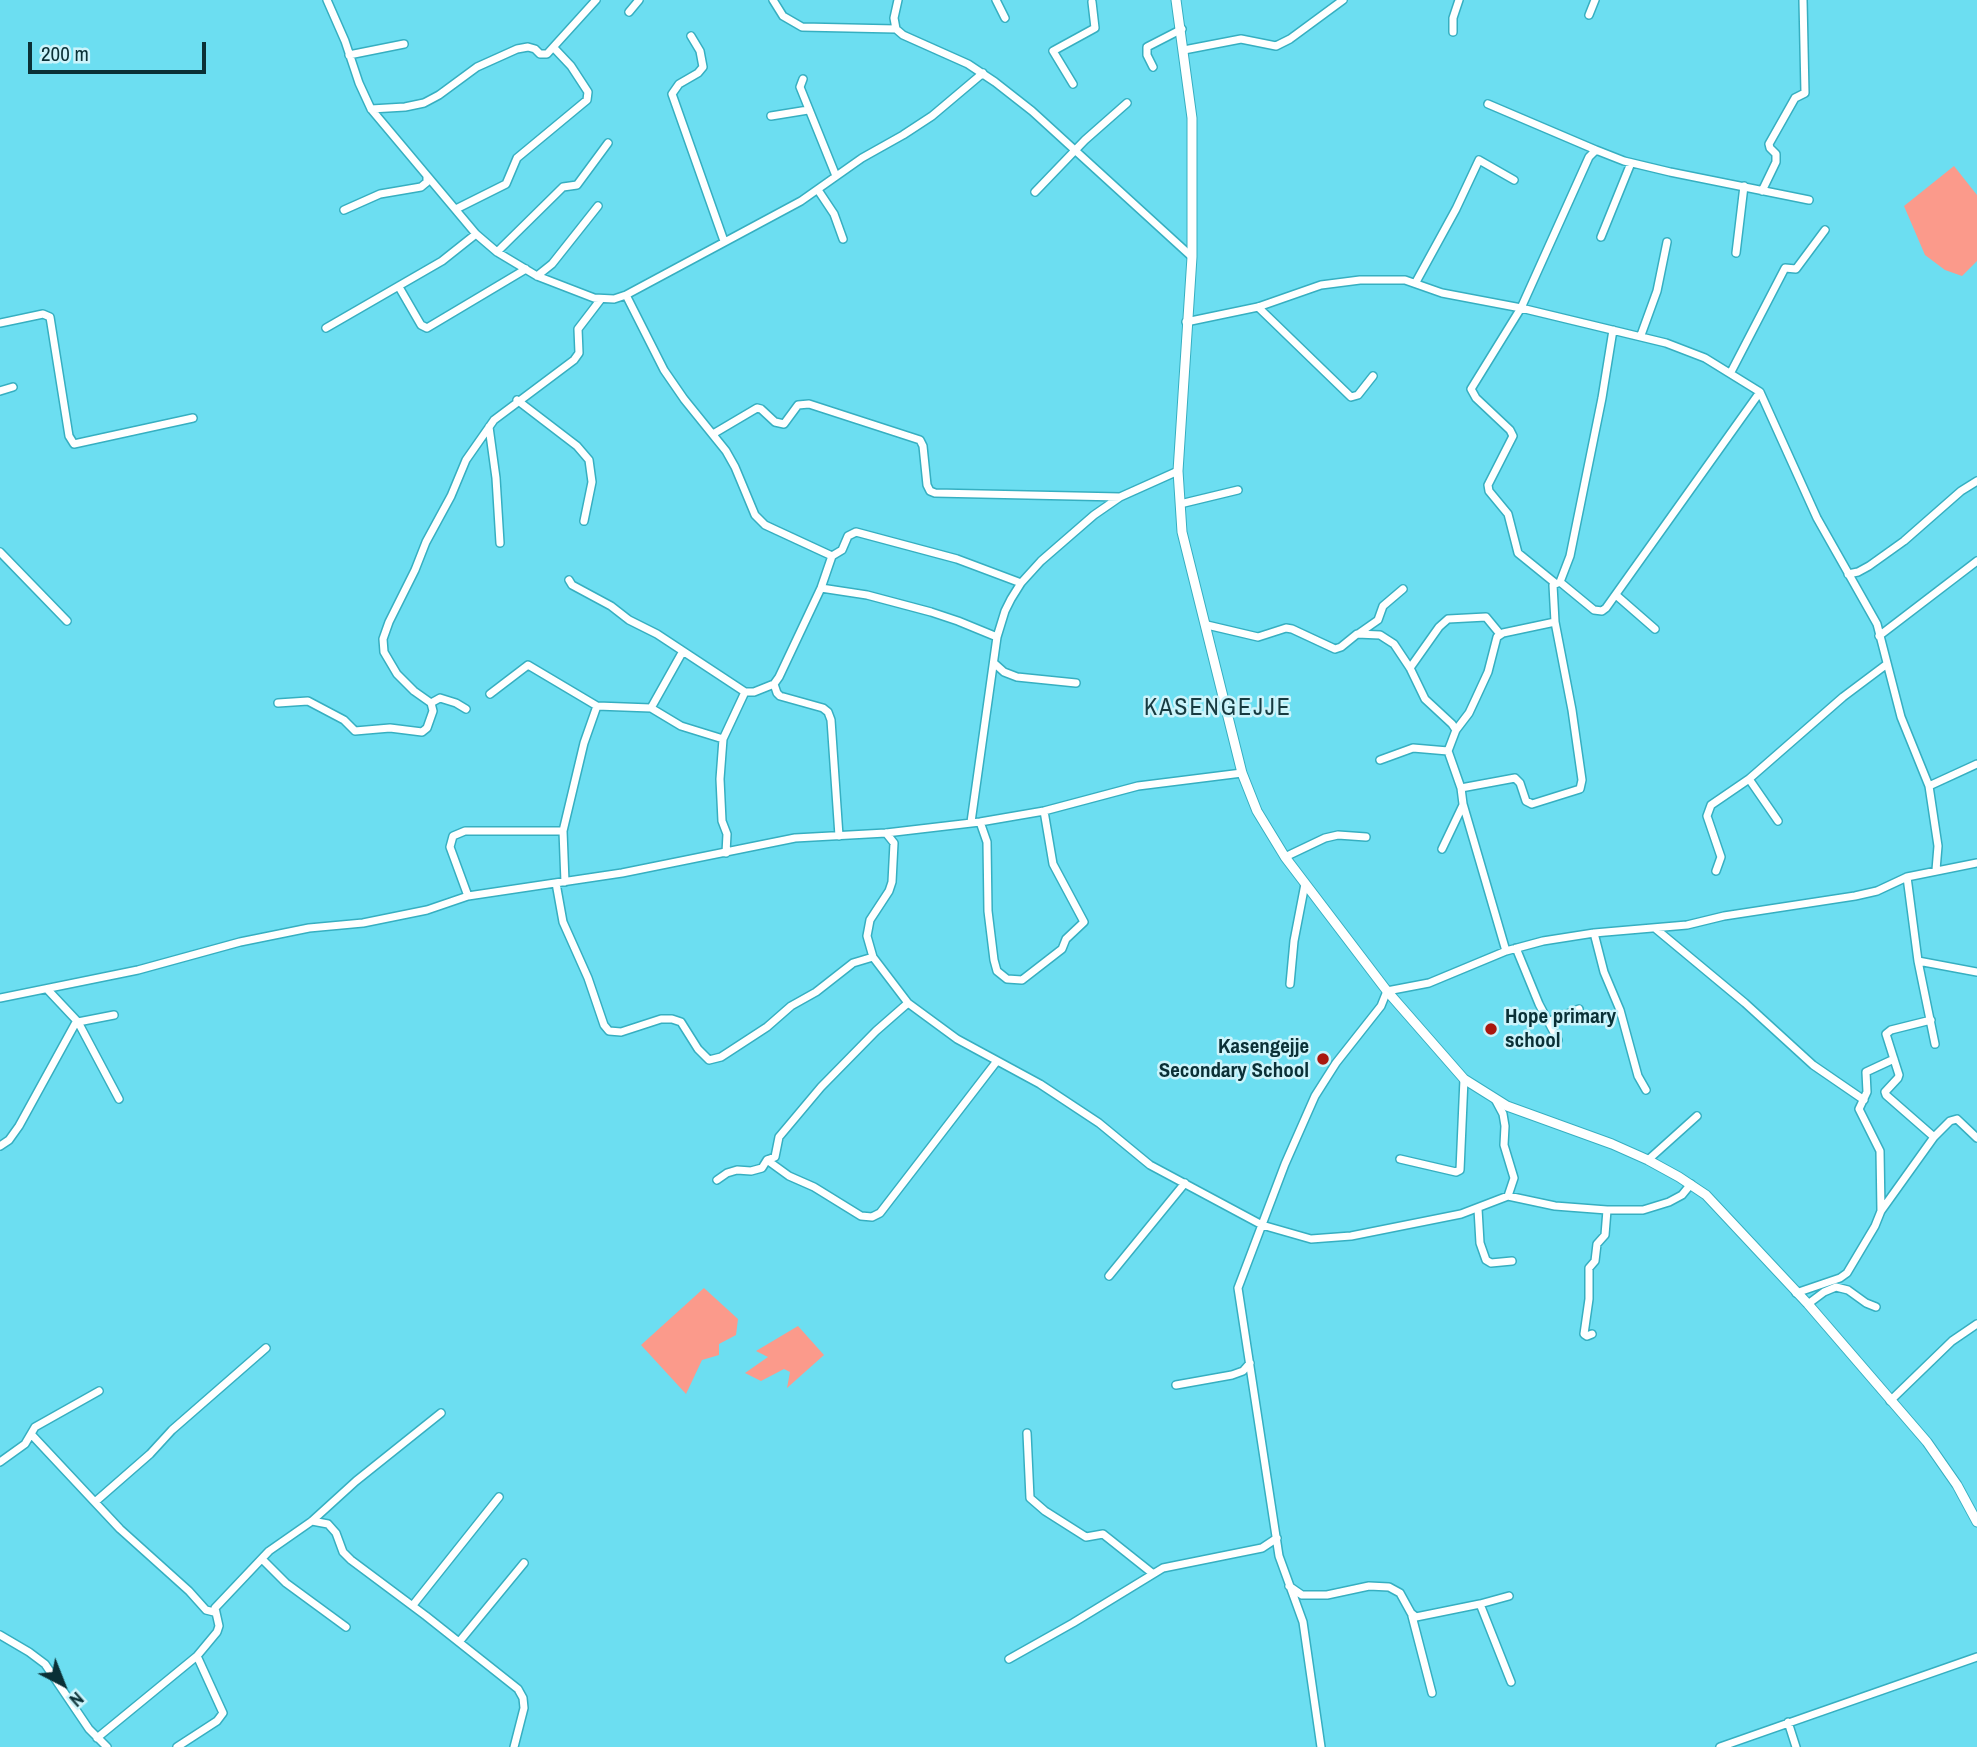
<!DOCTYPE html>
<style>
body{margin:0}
#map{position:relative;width:1977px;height:1747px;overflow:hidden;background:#6cdef1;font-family:"Archivo Narrow",sans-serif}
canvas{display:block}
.north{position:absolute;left:28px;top:1649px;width:70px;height:70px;-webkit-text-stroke:5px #ccf4fb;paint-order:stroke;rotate:138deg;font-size:19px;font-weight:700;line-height:28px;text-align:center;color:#0a3036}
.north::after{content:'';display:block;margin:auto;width:24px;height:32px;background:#0a3036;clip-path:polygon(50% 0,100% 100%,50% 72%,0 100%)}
.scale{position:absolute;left:28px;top:42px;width:178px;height:32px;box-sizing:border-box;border:4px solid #0a3036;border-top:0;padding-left:9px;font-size:21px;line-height:24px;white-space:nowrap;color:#0a3036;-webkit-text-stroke:5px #ccf4fb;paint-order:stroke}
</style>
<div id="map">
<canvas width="1977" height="1747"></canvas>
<div class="north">N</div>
<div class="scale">200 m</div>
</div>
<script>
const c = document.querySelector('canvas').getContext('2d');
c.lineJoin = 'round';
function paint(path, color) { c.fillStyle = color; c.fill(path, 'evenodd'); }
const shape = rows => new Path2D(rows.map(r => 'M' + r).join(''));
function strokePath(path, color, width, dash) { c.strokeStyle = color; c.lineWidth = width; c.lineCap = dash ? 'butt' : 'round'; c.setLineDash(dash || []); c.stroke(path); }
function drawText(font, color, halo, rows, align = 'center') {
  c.font = font + ' "Archivo Narrow",sans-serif'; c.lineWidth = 5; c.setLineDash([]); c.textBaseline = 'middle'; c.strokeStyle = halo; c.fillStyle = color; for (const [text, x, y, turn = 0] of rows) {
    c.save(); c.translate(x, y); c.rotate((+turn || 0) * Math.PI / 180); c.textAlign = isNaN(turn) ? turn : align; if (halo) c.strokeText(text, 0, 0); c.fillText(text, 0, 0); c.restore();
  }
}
paint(shape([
 [1954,166,1977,195,1977,261,1962,276,1945,270,1925,255,1904,206],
 [704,1288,738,1319,736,1335,719,1344,719,1355,702,1360,686,1394,641,1345],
 [798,1326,824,1355,787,1388,790,1372,784,1369,761,1381,745,1373,768,1357,756,1351]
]), '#fb9a8b');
const minor = shape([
 [327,0,345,41,359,83,371,109,476,234,497,252,537,276,594,298,614,299,626,295,801,201,862,158,903,135,932,116,983,73],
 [773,0,783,16,802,27,896,29],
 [898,0,894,18,896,29,903,35,968,64,995,82,1032,111,1192,257],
 [996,0,1005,18],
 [629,12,639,0],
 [1589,15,1595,0],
 [1453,32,1453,18,1459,0],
 [691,36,700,51,703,67,698,73,679,84,672,94,724,241],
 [1184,50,1241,39,1276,46,1290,39,1343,0],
 [349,55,404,44],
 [1153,67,1147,55,1147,47,1182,29],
 [803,79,800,87,836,176],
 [1073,84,1053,51,1095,28,1092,2],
 [1488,104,1596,150],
 [371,109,405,107,424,103,439,95,477,67,517,49,528,47,535,49,540,54,547,54,596,0],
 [771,116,808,110],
 [818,190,834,214,843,239],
 [1762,191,1776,162,1776,154,1770,148,1769,144,1795,98,1805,93,1803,0],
 [1035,192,1085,140,1127,103],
 [456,209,506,184,517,158,587,100,588,92,571,66,554,48],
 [344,210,380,194,421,187,427,182,427,176],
 [1601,237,1631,163],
 [497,252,563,187,577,185,608,143],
 [1736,253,1744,186],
 [537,276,552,264,598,206],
 [1416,282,1456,209,1479,160,1514,180],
 [399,287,421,325,427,328,526,269],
 [626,295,664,370,684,399,726,451,735,467,755,515,765,525,832,556,842,550,848,536,856,532,957,559,1021,583],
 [1258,307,1351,397,1358,395,1373,376],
 [1186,322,1258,307,1321,285,1360,280,1405,280,1442,293,1521,308,1666,343,1705,358,1760,392,1817,518,1877,624,1901,717,1929,786,1938,846,1936,870],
 [0,323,43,314,50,317,69,436,74,444,193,418],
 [326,328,442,261,476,234],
 [1641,335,1657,291,1667,242],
 [1731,372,1785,268,1796,269,1825,230],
 [0,391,13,387],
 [517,400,577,446,589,460,592,482,584,521],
 [489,427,496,478,500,543],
 [713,434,757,408,761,409,775,422,784,424,798,405,809,404,920,440,923,446,927,485,930,491,935,493,1120,497],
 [1180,504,1238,490],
 [0,552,67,621],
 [1848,574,1858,572,1869,566,1904,541,1961,491,1977,481],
 [569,580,572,585,611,606,629,620,657,634,745,692,754,692,774,684,779,677,821,588,832,556],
 [1560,582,1570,556,1602,398,1613,330],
 [1555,583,1518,553,1508,514,1489,491,1488,485,1513,436,1510,430,1476,398,1471,389,1521,308,1589,157,1596,150,1624,161,1670,172,1809,200],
 [821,588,867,595,931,612,958,621,997,637],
 [1616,595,1655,629],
 [1207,625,1258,637,1286,628,1292,629,1335,649,1341,647,1357,634,1380,635,1394,644,1410,668,1425,699,1452,724,1456,730,1448,751,1461,788,1463,804,1506,951],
 [1358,634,1378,620,1383,606,1403,589],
 [1879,636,1977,561],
 [994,663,1004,672,1017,677,1076,683],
 [1410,668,1439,627,1448,619,1486,617,1500,634],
 [774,684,777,693,780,696,823,708,828,712,831,720,839,836],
 [490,694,528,665,597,706,651,708,681,726,723,739],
 [278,703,308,701,344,720,355,731,390,728,422,732,427,728,433,711,431,703,414,691,397,674,384,652,383,639,389,622,415,570,426,542,451,496,466,460,494,420,574,360,579,353,578,329,601,299],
 [431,703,440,698,456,703,466,709],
 [651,708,683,651],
 [1456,730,1469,713,1476,698,1488,672,1497,637,1503,633,1555,622],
 [1380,760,1413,748,1448,751],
 [1749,779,1778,821],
 [1929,786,1977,764],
 [1461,788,1515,778,1520,783,1526,801,1532,804,1580,789,1582,780,1572,710,1555,622,1553,585,1560,582,1594,610,1602,611,1606,608,1760,392],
 [971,822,997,637,1005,611,1011,599,1021,583,1041,561,1094,515,1120,497,1178,471],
 [980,822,987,842,988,911,994,960,997,971,1007,979,1022,980,1062,949,1066,939,1084,922,1053,864,1044,811],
 [886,833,894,843,892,882,889,891,870,920,867,936,873,957,908,1003,957,1039,1040,1084,1099,1123,1150,1165,1262,1225,1311,1239,1351,1236,1461,1214,1508,1196,1555,1206,1607,1210,1643,1210,1669,1202,1682,1195,1691,1184],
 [1442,849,1463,805],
 [726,853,727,834,722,821,720,779,723,739,745,692],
 [1285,857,1325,838,1338,835,1366,837],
 [1716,871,1721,857,1707,816,1711,805,1749,779,1843,697,1887,664],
 [1907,877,1918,961,1977,972],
 [565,882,563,831,584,743,597,706],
 [556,883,563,922,588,978,604,1025,609,1031,621,1032,661,1019,672,1019,681,1022,698,1049,709,1060,721,1057,767,1027,791,1006,816,992,853,963,873,957],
 [468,896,450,847,453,836,465,831,563,831],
 [1656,929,1745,1003,1813,1065,1864,1100],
 [1594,933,1604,972,1620,1010,1638,1076,1646,1090],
 [1516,948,1539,1004,1558,1040],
 [1918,961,1935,1044],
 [1290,984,1294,941,1305,884],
 [47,989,78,1022,119,1099],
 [0,998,138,970,240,942,309,928,363,923,427,910,468,896,622,873,795,838,886,833,980,822,1044,811,1138,786,1242,773],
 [1931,1020,1891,1030,1886,1034,1899,1075,1898,1078,1885,1092,1886,1095,1934,1137],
 [1550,1021,1579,1009],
 [1495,1099,1503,1114,1505,1126,1504,1145,1514,1178,1508,1196],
 [0,1146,9,1140,19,1126,75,1024,78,1022,114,1015],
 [1400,1159,1456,1172,1460,1170,1464,1079],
 [767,1160,789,1176,814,1187,861,1216,872,1217,880,1213,997,1061],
 [1648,1160,1697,1116],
 [717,1180,727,1173,737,1170,751,1171,762,1168,767,1160,775,1157,779,1137,821,1087,876,1031,908,1003],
 [1478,1209,1480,1243,1486,1260,1491,1263,1512,1261],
 [1881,1211,1880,1151,1859,1109,1867,1092,1866,1072,1894,1059],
 [1109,1276,1185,1183],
 [1796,1293,1840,1278,1847,1273,1875,1226,1881,1211,1934,1137,1950,1121,1957,1119,1977,1138],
 [1808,1304,1824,1292,1836,1287,1848,1290,1866,1303,1876,1307],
 [1592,1334,1587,1336,1584,1334,1589,1299,1589,1268,1595,1261,1597,1244,1605,1235,1607,1210],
 [1176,1385,1232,1375,1243,1371,1250,1363],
 [1890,1401,1952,1341,1977,1324],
 [1027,1433,1030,1498,1045,1511,1086,1537,1103,1534,1152,1573],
 [31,1434,120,1529,189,1591,206,1610,214,1612],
 [0,1462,25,1444,35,1427,99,1391],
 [95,1502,150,1454,172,1430,266,1348],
 [312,1521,328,1524,336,1533,343,1552,351,1560,426,1616,518,1689,523,1698,524,1708,514,1747],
 [262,1559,286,1583,346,1627],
 [1289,1586,1302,1595,1327,1595,1369,1586,1389,1587,1400,1593,1411,1613,1416,1617,1480,1604,1511,1682],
 [1480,1604,1509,1596],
 [413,1605,499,1497],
 [1412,1616,1432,1693],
 [0,1635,29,1652,45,1664,89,1729,107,1747],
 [459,1642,524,1563],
 [1009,1659,1073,1623,1163,1568,1262,1548,1277,1538],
 [1788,1722,1796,1747],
 [97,1738,197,1656,217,1632,219,1626,215,1608,269,1551,312,1521,356,1481,441,1413],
 [177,1747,217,1721,223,1713,197,1656],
 [1321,1747,1303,1622,1279,1556,1238,1288,1285,1164,1315,1096,1336,1063,1381,1006,1387,991,1429,983,1506,951,1543,941,1594,933,1687,925,1724,916,1855,896,1877,891,1907,877,1977,863],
 [1720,1747,1977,1657]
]);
const tertiary = shape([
 [1176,0,1192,118,1192,257,1178,471,1182,532,1242,773,1257,811,1285,857,1387,991,1464,1079,1507,1106,1612,1144,1648,1160,1679,1177,1706,1195,1808,1304,1927,1442,1957,1485,1977,1522]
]);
strokePath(minor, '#36afc1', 10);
strokePath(tertiary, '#36afc1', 11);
strokePath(minor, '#fff', 7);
strokePath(tertiary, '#fff', 9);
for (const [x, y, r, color] of [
 [1491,1029,7,"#a9170e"],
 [1323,1059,7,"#a9170e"]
]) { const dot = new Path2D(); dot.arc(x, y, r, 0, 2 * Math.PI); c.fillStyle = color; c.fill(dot); strokePath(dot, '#ccf4fb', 2.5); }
drawText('bold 21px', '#0a3036', '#ccf4fb', [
 ["Hope primary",1505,1017],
 ["school",1505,1041],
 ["Kasengejje",1309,1047,"right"],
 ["Secondary School",1309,1071,"right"]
], 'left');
c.letterSpacing = '2px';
drawText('24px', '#173b41', '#ccf4fb', [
 ["KASENGEJJE",1218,709]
]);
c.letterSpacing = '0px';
</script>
